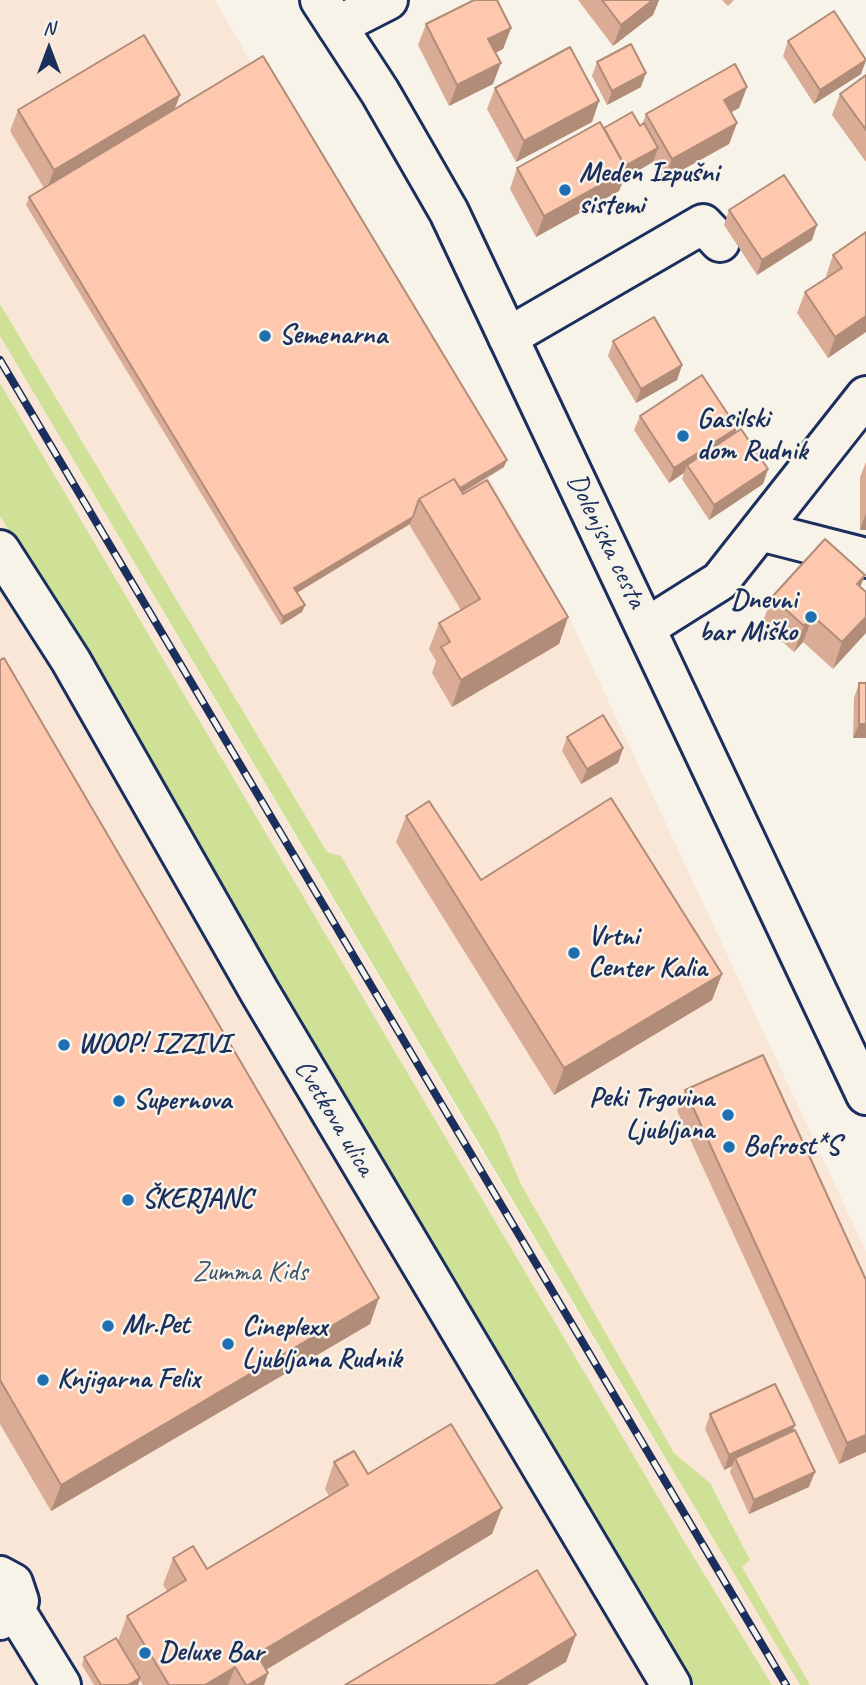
<!DOCTYPE html>
<meta charset="utf-8">
<style>
body{margin:0}
#map{position:relative;width:866px;height:1685px;overflow:hidden;background:#f7f3e8;font-family:Caveat,sans-serif}
canvas{display:block}
.north{position:absolute;left:14px;top:14px;width:70px;height:70px;-webkit-text-stroke:5px #f7f3e8;paint-order:stroke;rotate:0deg;font-size:19px;font-weight:700;line-height:28px;text-align:center;color:#1b2f5e}
.north::after{content:'';display:block;margin:auto;width:24px;height:32px;background:#1b2f5e;clip-path:polygon(50% 0,100% 100%,50% 72%,0 100%)}
</style>
<div id="map">
<canvas width="866" height="1685"></canvas>
<div class="north">N</div>
</div>
<script>
const c = document.querySelector('canvas').getContext('2d');
c.lineJoin = 'round';
function paint(path, color) { c.fillStyle = color; c.fill(path, 'evenodd'); }
const shape = rows => new Path2D(rows.map(r => 'M' + r).join(''));
function strokePath(path, color, width, dash) { c.strokeStyle = color; c.lineWidth = width; c.lineCap = dash ? 'butt' : 'round'; c.setLineDash(dash || []); c.stroke(path); }
function drawText(font, color, halo, rows, align = 'center') {
  c.font = font + ' Caveat,sans-serif'; c.lineWidth = 5; c.setLineDash([]); c.textBaseline = 'middle'; c.strokeStyle = halo; c.fillStyle = color; for (const [text, x, y, turn = 0] of rows) {
    c.save(); c.translate(x, y); c.rotate((+turn || 0) * Math.PI / 180); c.textAlign = isNaN(turn) ? turn : align; if (halo) c.strokeText(text, 0, 0); c.fillText(text, 0, 0); c.restore();
  }
}
paint(shape([
 [0,0,215,0,570,619,866,1251,866,1685,810,1685,741,1567,750,1560,710,1483,674,1453,521,1184,497,1129,341,856,327,852,0,304],
 [0,336,482,1152,800,1685,772,1685,687,1546,0,383],
 [0,516,137,743,455,1290,694,1685,0,1685]
]), '#f9e6d6');
paint(shape([
 [0,304,327,852,341,856,497,1129,521,1184,674,1453,710,1483,750,1560,742,1567,810,1685,800,1685,0,336],
 [0,383,687,1546,772,1685,694,1685,455,1290,137,743,0,516]
]), '#cee196');
const minor = shape([
 [337,26,388,0],
 [508,337,703,224,720,242],
 [760,531,866,558],
 [0,550,71,661,259,991,671,1685],
 [647,627,720,581,866,396],
 [0,1576,13,1583,19,1601,15,1610,0,1620],
 [15,1610,61,1685]
]);
const major = shape([
 [320,0,380,92,449,212,866,1095]
]);
strokePath(minor, '#1b2f5e', 44);
strokePath(major, '#1b2f5e', 44);
strokePath(minor, '#f7f3e8', 38);
strokePath(major, '#f7f3e8', 38);
const rail = shape([
 [0,360,786,1685]
]);
strokePath(rail, '#1b2f5e', 8);
strokePath(rail, '#f7f3e8', 5, [16]);
paint(shape([
 [578,0,659,0,653,15,613,46],
 [722,0,734,0,728,6],
 [426,24,511,28,503,49,495,53,493,84,449,106,418,45],
 [788,41,866,60,861,74,814,104,783,56],
 [597,62,641,87,607,105,592,76],
 [866,75,866,162,832,115,840,94],
 [747,87,739,108,731,112,737,123,729,144,664,180,653,161,624,179,619,191,536,237,510,189,517,168,604,128,640,126,642,125,646,114],
 [495,88,599,101,592,122,516,162,487,109],
 [180,95,174,109,504,467,463,493,568,617,559,644,452,707,432,673,436,661,429,649,439,623,461,610,410,526,410,524,297,592,305,605,302,612,281,625,26,205,29,197,44,188,10,131,18,110],
 [729,210,812,240,757,275,724,225],
 [866,232,866,332,828,358,797,313,805,292,827,278,826,276,833,255],
 [613,341,682,365,677,380,636,403,608,356],
 [640,416,735,433,768,469,763,484,709,520,682,479,684,473,669,483,634,430],
 [866,462,866,530,860,530,860,477],
 [860,587,866,592,833,669,803,642,794,652,762,624,772,597],
 [0,660,370,1324,51,1511,0,1424],
 [859,683,866,683,866,738,853,738,854,698],
 [567,737,623,748,618,763,581,784,562,751],
 [406,816,481,880,722,974,712,1000,554,1095,396,842],
 [685,1090,866,1280,866,1452,839,1464,677,1111],
 [710,1414,792,1432,809,1487,749,1514,730,1472,732,1466,724,1470,705,1429],
 [334,1462,368,1474,492,1534,266,1670,268,1673,264,1685,143,1685,140,1680,138,1685,94,1685,82,1665,84,1657,118,1641,127,1616,167,1591,163,1585,173,1558,207,1569,329,1496,325,1489]
]), '#daac95');
paint(shape([
 [653,0,659,0,653,15,613,46,621,25],
 [511,28,503,49,480,60,488,39],
 [866,60,861,74,814,104,820,90],
 [501,63,493,84,449,106,457,85],
 [646,73,641,87,607,105,612,91],
 [747,87,739,108,716,121,724,100],
 [180,95,172,116,46,191,54,170],
 [599,101,592,122,516,162,524,141],
 [737,123,729,144,664,180,672,159],
 [658,148,653,162,624,179,619,191,536,237,544,216,622,168],
 [817,225,812,240,757,275,762,260],
 [866,316,866,332,828,358,835,337],
 [682,365,677,380,636,403,641,389],
 [737,428,731,443,687,465,684,473,669,483,674,468],
 [507,460,504,467,428,513,426,509],
 [768,469,763,484,709,520,714,505],
 [866,513,866,530,860,530],
 [413,517,410,524,292,596,294,588],
 [865,575,855,601,857,584],
 [305,605,302,612,281,625,283,617],
 [813,616,803,642,794,652,804,626],
 [568,617,559,644,452,707,461,680],
 [866,617,866,633,833,669,842,642],
 [859,724,866,724,866,738,853,738],
 [623,748,618,763,581,784,587,769],
 [722,974,712,1000,554,1095,564,1068],
 [379,1298,370,1324,51,1511,61,1485],
 [795,1425,789,1440,735,1458,732,1466,724,1470,729,1455],
 [866,1435,866,1452,839,1464,847,1443],
 [815,1472,809,1487,749,1514,754,1500],
 [502,1508,492,1534,247,1681,257,1654],
 [576,1635,566,1662,527,1685,493,1685],
 [235,1667,228,1685,205,1685],
 [268,1673,264,1685,248,1685],
 [140,1678,138,1685,128,1685]
]), '#b18c79');
const building = shape([
 [474,0,497,0,511,28,488,39,501,63,457,85,426,24,474,0],
 [602,0,653,0,621,25,602,0],
 [834,11,866,60,820,90,788,41,834,11],
 [144,35,180,95,54,170,18,110,144,35],
 [631,44,646,73,612,91,597,62,631,44],
 [570,47,599,101,524,141,495,88,570,47],
 [263,56,507,460,460,488,454,479,419,499,413,517,294,588,305,605,283,617,29,197,263,56],
 [735,64,747,87,724,100,737,123,672,159,646,114,735,64],
 [866,75,866,130,840,94,866,75],
 [632,112,640,126,644,123,658,148,625,166,604,128,632,112],
 [600,122,627,170,544,216,517,168,600,122],
 [784,175,817,225,762,260,729,210,784,175],
 [866,232,866,316,835,337,805,292,842,268,833,255,866,232],
 [654,317,682,365,641,389,613,341,654,317],
 [702,375,737,428,674,468,640,416,702,375],
 [741,429,768,469,714,505,687,465,741,429],
 [454,479,463,494,487,480,568,617,461,680,441,647,450,642,439,623,480,599,419,499,454,479],
 [825,539,865,575,857,584,866,592,866,617,842,642,813,616,804,626,772,597,825,539],
 [4,658,379,1298,61,1485,0,1380,0,660,4,658],
 [859,683,866,683,866,724,859,724,859,683],
 [603,715,623,748,587,769,567,737,603,715],
 [611,798,722,974,564,1068,406,816,429,801,481,880,611,798],
 [763,1055,866,1280,866,1435,847,1443,685,1090,763,1055],
 [775,1384,795,1425,729,1455,710,1414,775,1384],
 [451,1424,502,1508,257,1654,268,1673,248,1685,246,1685,235,1667,205,1685,169,1685,127,1616,186,1580,173,1558,193,1546,207,1569,348,1485,334,1462,354,1451,368,1474,451,1424],
 [795,1430,815,1472,754,1500,735,1458,795,1430],
 [537,1570,576,1635,494,1685,345,1685,537,1570],
 [116,1638,140,1678,128,1685,101,1685,84,1657,116,1638]
]);
paint(building, '#fdc8ad');
strokePath(building, '#b18c79', 2);
for (const [x, y, r, color] of [
 [565,190,7,"#1f6fb2"],
 [265,336,7,"#1f6fb2"],
 [683,436,7,"#1f6fb2"],
 [811,617,7,"#1f6fb2"],
 [574,953,7,"#1f6fb2"],
 [64,1045,7,"#1f6fb2"],
 [119,1101,7,"#1f6fb2"],
 [728,1115,7,"#1f6fb2"],
 [729,1147,7,"#1f6fb2"],
 [128,1200,7,"#1f6fb2"],
 [108,1326,7,"#1f6fb2"],
 [228,1344,7,"#1f6fb2"],
 [43,1380,7,"#1f6fb2"],
 [145,1653,7,"#1f6fb2"]
]) { const dot = new Path2D(); dot.arc(x, y, r, 0, 2 * Math.PI); c.fillStyle = color; c.fill(dot); strokePath(dot, '#f7f3e8', 2.5); }
drawText('bold 28px', '#1b2f5e', '#f7f3e8', [
 ["Meden Izpušni",579,174],
 ["sistemi",579,206],
 ["Semenarna",279,336],
 ["Gasilski",697,420],
 ["dom Rudnik",697,452],
 ["Dnevni",797,601,"right"],
 ["bar Miško",797,633,"right"],
 ["Vrtni",588,937],
 ["Center Kalia",588,969],
 ["WOOP! IZZIVI",78,1045],
 ["Peki Trgovina",714,1099,"right"],
 ["Ljubljana",714,1131,"right"],
 ["Supernova",133,1101],
 ["Bofrost*S",743,1147],
 ["ŠKERJANC",142,1200],
 ["Mr.Pet",122,1326],
 ["Cineplexx",242,1328],
 ["Ljubljana Rudnik",242,1360],
 ["Knjigarna Felix",57,1380],
 ["Deluxe Bar",159,1653]
], 'left');
drawText('28px', '#1b2f5e', '#f7f3e8', [
 ["Dolenjska cesta",606,541,64],
 ["Cvetkova ulica",334,1118,59]
]);
drawText('28px', '#3f5369', '#f7f3e8', [
 ["Zumma Kids",250,1273]
]);
</script>
